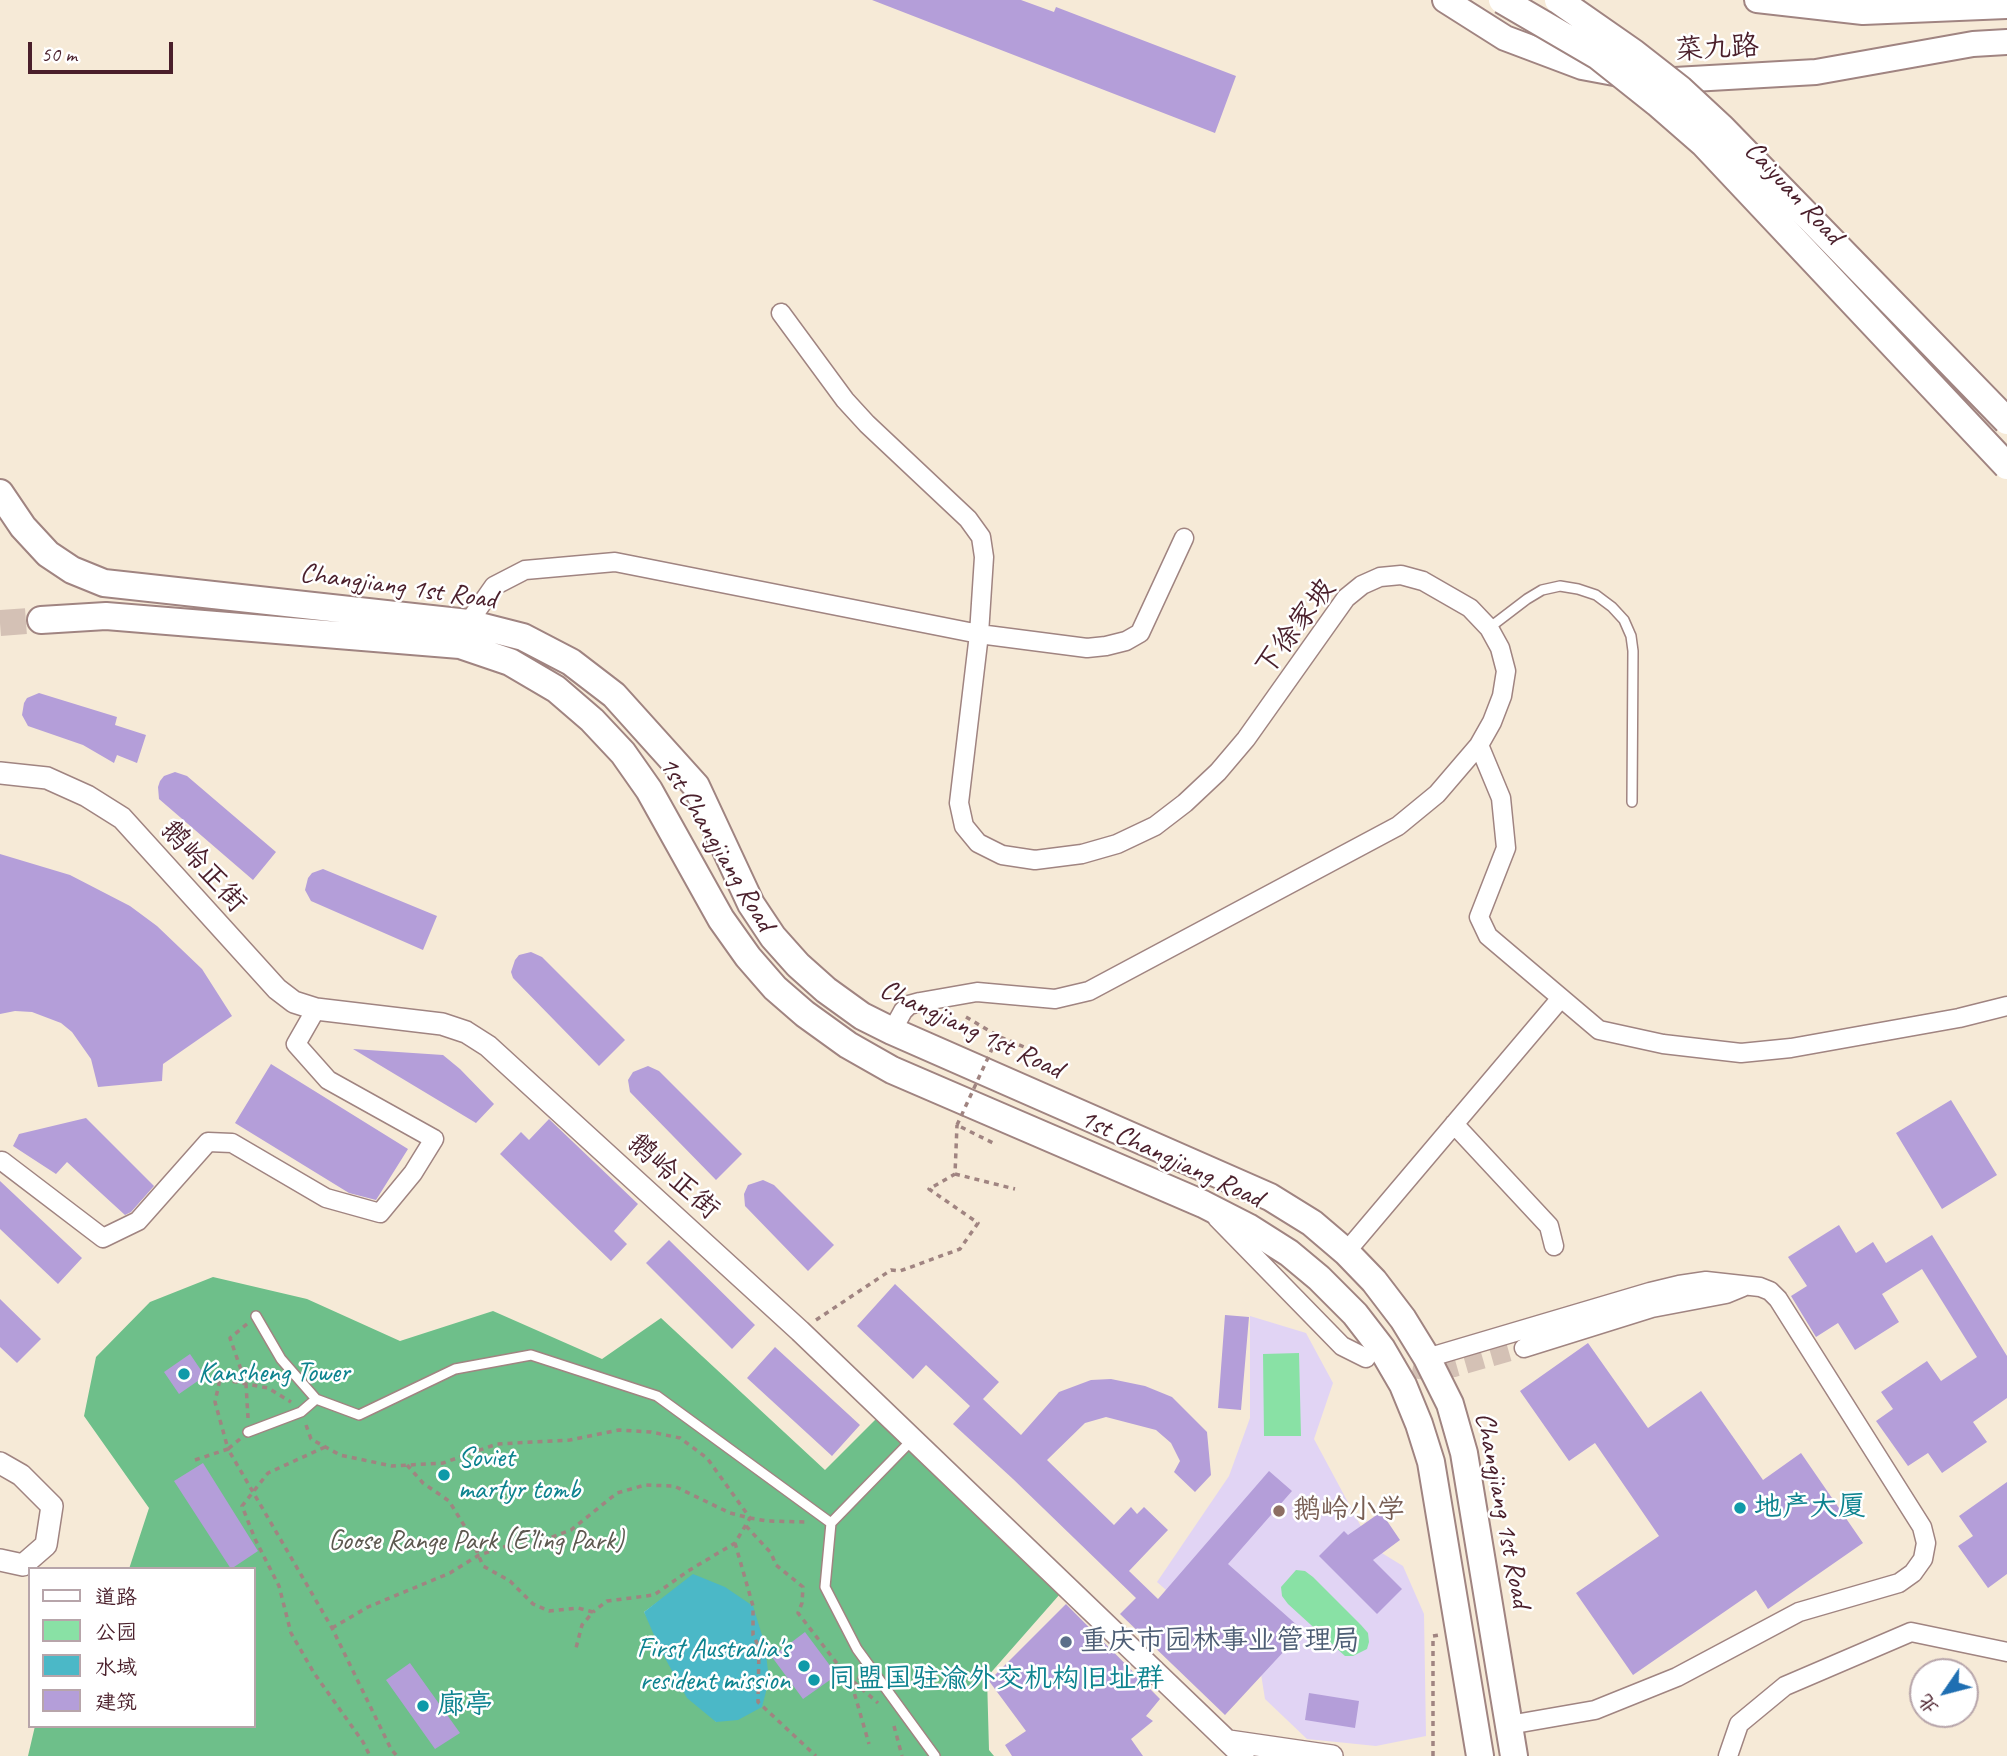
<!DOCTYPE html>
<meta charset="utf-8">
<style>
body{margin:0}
#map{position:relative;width:2007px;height:1756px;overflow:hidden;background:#f6ead7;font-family:Caveat,"LXGW WenKai TC",sans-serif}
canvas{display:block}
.legend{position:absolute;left:28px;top:1567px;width:228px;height:161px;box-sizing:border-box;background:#fff;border:2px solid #b7a5aa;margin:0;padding:9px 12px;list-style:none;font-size:21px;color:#4a1f2b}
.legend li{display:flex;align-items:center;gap:14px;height:35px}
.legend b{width:35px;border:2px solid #b7a5aa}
.north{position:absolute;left:1909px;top:1658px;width:70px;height:70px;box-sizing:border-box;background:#fff;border:2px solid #b7a5aa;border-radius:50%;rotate:235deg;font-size:19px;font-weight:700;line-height:28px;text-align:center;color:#4a1f2b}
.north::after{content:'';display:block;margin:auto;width:24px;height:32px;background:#1f6fb2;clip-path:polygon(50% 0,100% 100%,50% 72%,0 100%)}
.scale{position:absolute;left:28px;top:42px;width:145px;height:32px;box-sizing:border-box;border:4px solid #4a1f2b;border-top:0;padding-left:9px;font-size:21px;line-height:24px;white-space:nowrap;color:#4a1f2b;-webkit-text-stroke:5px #fff;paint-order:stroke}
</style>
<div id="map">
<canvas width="2007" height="1756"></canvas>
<ul class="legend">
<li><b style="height:9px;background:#fff"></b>道路</li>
<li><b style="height:19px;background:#89e1a5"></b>公园</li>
<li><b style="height:19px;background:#4bb8c7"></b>水域</li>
<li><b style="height:19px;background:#b49ed9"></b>建筑</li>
</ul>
<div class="north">北</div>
<div class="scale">50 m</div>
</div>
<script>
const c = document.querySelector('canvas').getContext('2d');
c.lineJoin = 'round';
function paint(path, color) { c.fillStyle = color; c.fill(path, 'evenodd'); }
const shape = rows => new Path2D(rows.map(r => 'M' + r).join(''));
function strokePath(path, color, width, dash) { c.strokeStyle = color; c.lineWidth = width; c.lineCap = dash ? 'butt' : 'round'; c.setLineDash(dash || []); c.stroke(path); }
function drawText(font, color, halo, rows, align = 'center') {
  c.font = font + ' Caveat,"LXGW WenKai TC",sans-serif'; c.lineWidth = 5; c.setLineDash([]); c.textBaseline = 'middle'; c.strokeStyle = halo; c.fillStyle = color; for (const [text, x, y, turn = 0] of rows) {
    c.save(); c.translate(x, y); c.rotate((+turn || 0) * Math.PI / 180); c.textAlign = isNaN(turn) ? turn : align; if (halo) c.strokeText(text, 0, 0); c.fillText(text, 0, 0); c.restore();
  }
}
paint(shape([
 [1250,1316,1306,1333,1333,1383,1314,1439,1372,1547,1403,1566,1424,1614,1426,1736,1376,1746,1307,1739,1265,1699,1261,1674,1157,1582,1229,1476,1250,1418]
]), '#e1d4f4');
paint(shape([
 [1299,1353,1301,1436,1264,1436,1263,1354],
 [1296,1570,1305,1571,1313,1577,1361,1625,1368,1633,1369,1642,1367,1649,1353,1656,1345,1656,1288,1604,1282,1596,1281,1587]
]), '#89e1a5');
paint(shape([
 [213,1277,307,1299,400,1341,493,1311,602,1359,661,1318,825,1470,878,1417,1060,1594,987,1677,989,1750,994,1756,28,1756,35,1726,254,1726,254,1569,129,1569,149,1508,84,1416,96,1357,150,1302],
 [669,1594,716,1722,644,1612]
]), '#6ebf8a');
paint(shape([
 [693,1574,725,1587,753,1606,765,1645,769,1680,762,1707,738,1720,716,1722,687,1698,660,1649,644,1612]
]), '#4bb8c7');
paint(shape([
 [872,0,1021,0,1054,12,1056,7,1236,76,1215,133],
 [39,693,117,717,115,725,146,735,137,763,117,755,114,763,83,745,28,726,22,715,24,703,27,698],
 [175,772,187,776,276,852,253,880,159,799,158,787,160,781,164,776],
 [0,854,70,875,130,906,157,926,202,969,232,1016,163,1064,162,1081,98,1087,91,1059,72,1032,61,1023,32,1012,15,1011,0,1014],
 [323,869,437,916,423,950,311,901,305,890,308,878,312,873],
 [531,952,542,957,625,1040,599,1066,513,978,511,972,515,960,519,955],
 [353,1049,443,1055,460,1069,494,1104,476,1123],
 [271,1064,408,1149,376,1200,349,1193,235,1123],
 [648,1066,659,1071,742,1154,716,1180,630,1092,628,1080,633,1072],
 [1951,1100,1997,1175,1942,1209,1896,1133],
 [86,1118,154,1186,131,1212,125,1215,67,1162,56,1174,13,1146,19,1134],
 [549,1119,638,1204,614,1231,627,1244,611,1261,500,1154,521,1132,529,1140],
 [763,1180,774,1185,834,1245,808,1271,745,1206,744,1194,748,1185],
 [0,1181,82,1258,58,1284,0,1229],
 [1839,1225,1856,1253,1873,1242,1886,1263,1932,1235,2007,1356,2007,1398,1973,1422,1987,1442,1942,1473,1928,1453,1908,1466,1876,1421,1893,1409,1881,1392,1927,1361,1941,1381,1977,1357,1922,1269,1882,1294,1899,1322,1855,1350,1838,1323,1816,1337,1791,1296,1807,1286,1788,1257],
 [669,1240,755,1325,732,1349,646,1263],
 [895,1284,999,1382,983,1399,1021,1435,1059,1392,1091,1380,1111,1379,1145,1386,1172,1397,1207,1432,1211,1475,1195,1492,1174,1472,1180,1461,1171,1443,1156,1430,1106,1417,1085,1423,1047,1460,1114,1525,1131,1507,1137,1514,1144,1507,1168,1530,1129,1571,1158,1599,1269,1471,1292,1491,1228,1564,1298,1626,1282,1644,1287,1648,1225,1715,1120,1614,1136,1598,1013,1479,953,1424,970,1406,926,1365,913,1379,857,1326],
 [0,1299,41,1339,17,1363,0,1347],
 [1225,1315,1249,1317,1241,1410,1218,1408],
 [1588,1343,1648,1428,1701,1391,1763,1480,1801,1453,1863,1543,1768,1609,1756,1590,1633,1675,1576,1593,1659,1536,1595,1443,1569,1461,1520,1391],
 [775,1347,860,1425,832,1456,747,1378],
 [190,1354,205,1376,179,1394,164,1372],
 [203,1463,258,1551,231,1569,174,1481],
 [2007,1482,2007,1574,1988,1588,1958,1546,1973,1536,1959,1516],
 [1381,1512,1400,1540,1373,1560,1402,1589,1377,1614,1319,1556,1344,1531,1348,1535],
 [1066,1604,1160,1699,1146,1716,1153,1721,1131,1739,1143,1756,1012,1756,1005,1745,1026,1731,989,1681],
 [805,1632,837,1675,803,1699,772,1657],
 [410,1663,460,1733,435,1749,386,1680],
 [1309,1693,1359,1701,1355,1728,1305,1720]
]), '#b49ed9');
strokePath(shape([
 [1386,1364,1425,1371,1454,1368,1524,1348]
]), '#d4c1b5', 18, [18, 9]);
strokePath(shape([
 [0,623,41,620]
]), '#d4c1b5', 26, [26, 13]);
const service = shape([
 [1489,628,1527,599,1542,590,1560,586,1578,589,1596,595,1612,607,1624,620,1631,636,1633,651,1632,802],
 [256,1316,281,1359,316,1399,359,1415,455,1369,531,1355,657,1396,831,1523],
 [248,1432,301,1412,316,1399],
 [912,1440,831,1523,825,1587,857,1649,935,1756]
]);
const minor = shape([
 [781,313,845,400,867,424,968,519,981,537,984,557,979,634,959,803,964,826,978,843,1002,855,1035,860,1082,854,1117,844,1155,826,1185,803,1218,772,1246,739,1346,598,1362,585,1380,577,1401,575,1423,581,1470,608,1489,628,1500,648,1506,671,1502,696,1492,722,1479,745,1437,794,1398,826,1089,991,1055,999,977,992,920,1002,909,1005,903,1011,892,1031],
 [468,623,494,586,525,570,615,562,979,634,1087,648,1106,646,1126,641,1140,633,1184,538],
 [1479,745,1501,798,1506,848,1479,917,1488,936,1599,1030,1663,1044,1741,1053,1791,1048,1959,1018,2007,1006],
 [1454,1124,1549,1226,1554,1246],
 [2,1161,103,1238,138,1221,208,1142,232,1143,326,1198,380,1213,413,1173,434,1139,328,1080,296,1044,316,1009],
 [1217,1218,1342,1346,1366,1358],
 [1346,1252,1561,998],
 [1524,1348,1652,1308,1726,1294,1743,1287],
 [1427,1358,1650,1292,1679,1285,1706,1281,1760,1287,1770,1291,1778,1299,1922,1527,1926,1543,1923,1559,1913,1573,1899,1583,1799,1612,1677,1677,1595,1710,1509,1725],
 [1728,1756,1739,1724,1785,1686,1911,1632,2007,1652]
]);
const tertiary = shape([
 [0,773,47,778,87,796,122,818,277,989,294,1002,316,1009,442,1024,466,1032,488,1046,800,1331,1243,1756],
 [0,1463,21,1475,52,1506,46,1545,23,1565,0,1560],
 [1229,1741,1332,1756]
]);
const secondary = shape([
 [1445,0,1505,38,1582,67,1657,81,1816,72,1973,44,2007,42],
 [1757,0,1863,12,2007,6]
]);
const primary = shape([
 [0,493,23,527,48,554,72,570,104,583,468,623,523,637,571,662,614,695,696,786,751,904,773,937,798,965,826,990,862,1016,892,1031,1270,1197,1312,1223,1346,1252,1374,1281,1403,1319,1427,1358,1450,1404,1464,1453,1514,1756],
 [41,620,106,616,460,645,510,662,556,689,592,720,623,753,649,790,721,919,748,957,775,988,805,1014,848,1045,892,1070,1203,1204,1248,1227,1289,1253,1319,1278,1355,1314,1382,1349,1403,1385,1419,1424,1431,1462,1480,1756]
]);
strokePath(service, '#a08481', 12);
strokePath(minor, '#a08481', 21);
strokePath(tertiary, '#a08481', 24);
strokePath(secondary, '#a08481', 28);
strokePath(primary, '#a08481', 30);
strokePath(shape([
 [966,1017,998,1036,1029,1049],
 [961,1127,993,1143],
 [955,1174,1015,1189],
 [816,1320,891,1270,900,1271,960,1249,978,1223,929,1189,955,1174,957,1125],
 [247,1324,230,1338,246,1384,248,1418],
 [306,1425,311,1439,340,1455,392,1466,443,1463,497,1444,570,1440,619,1430,651,1432,680,1438,707,1458,750,1518,735,1543,688,1571,654,1595,607,1601,593,1612],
 [240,1439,228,1449,332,1628,391,1749,397,1756],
 [325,1447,268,1473,242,1506,255,1539,279,1586,291,1633,314,1673,363,1742,370,1756],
 [195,1460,228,1449,215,1402,220,1379,268,1388,291,1402],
 [407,1465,423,1483,449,1501,470,1535,483,1566,510,1581,533,1604,549,1611,578,1608,593,1612,582,1625,576,1648],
 [746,1526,771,1553,776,1565,803,1587,802,1603,798,1613,846,1675,878,1703],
 [735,1543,753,1606,753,1635,759,1647,758,1702,816,1756],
 [332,1628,368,1607,450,1573,479,1555,510,1545,539,1542,571,1530,617,1493,645,1485,674,1486,730,1513,750,1518,767,1521,805,1522],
 [860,1675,854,1692,869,1744],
 [894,1726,902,1756],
 [1433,1756,1433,1636,1439,1635]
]), '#a08481', 3.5, [5, 5]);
strokePath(service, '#fff', 9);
strokePath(minor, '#fff', 18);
strokePath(tertiary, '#fff', 21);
strokePath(secondary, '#fff', 24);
strokePath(primary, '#fff', 26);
const primaryBridge = shape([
 [1502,0,1598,56,1657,103,1704,144,2007,466],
 [1558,0,1634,53,1680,89,1722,128,2007,421]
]);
strokePath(primaryBridge, '#a08481', 30, []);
strokePath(shape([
 [957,1125,998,1036]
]), '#a08481', 3.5, [5, 5]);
strokePath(primaryBridge, '#fff', 26);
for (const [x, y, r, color] of [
 [184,1374,7,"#0f9aa8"],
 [444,1475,7,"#0f9aa8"],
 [1740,1508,7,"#0f9aa8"],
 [1279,1511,7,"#8d6e63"],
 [1066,1642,7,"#5c6f8a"],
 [804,1666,7,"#0f9aa8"],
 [814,1680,7,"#0f9aa8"],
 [423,1706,7,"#0f9aa8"]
]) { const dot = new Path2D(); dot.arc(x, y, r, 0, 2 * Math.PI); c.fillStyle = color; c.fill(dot); strokePath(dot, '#fff', 2.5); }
drawText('28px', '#4a1f2b', '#fff', [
 ["菜九路",1717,49,-3],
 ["Caiyuan Road",1793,193,47],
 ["Changjiang 1st Road",398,587,8],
 ["下徐家坡",1296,628,-53],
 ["1st Changjiang Road",716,844,59],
 ["鹅岭正街",203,867,48],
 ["Changjiang 1st Road",971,1030,25],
 ["1st Changjiang Road",1171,1159,25],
 ["鹅岭正街",673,1177,42],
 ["Changjiang 1st Road",1502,1510,79]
]);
drawText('28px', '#0d838f', '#fff', [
 ["Kansheng Tower",198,1374],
 ["Soviet",458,1459],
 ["martyr tomb",458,1491],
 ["地产大厦",1754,1508],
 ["First Australia's",790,1650,"right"],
 ["resident mission",790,1682,"right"],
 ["同盟国驻渝外交机构旧址群",828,1680],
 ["廊亭",437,1706]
], 'left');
drawText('28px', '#785e54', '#fff', [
 ["鹅岭小学",1293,1511]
], 'left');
drawText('28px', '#5d5950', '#fff', [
 ["Goose Range Park (E’ling Park)",476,1542]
]);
drawText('28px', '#4e5e75', '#fff', [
 ["重庆市园林事业管理局",1080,1642]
], 'left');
</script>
